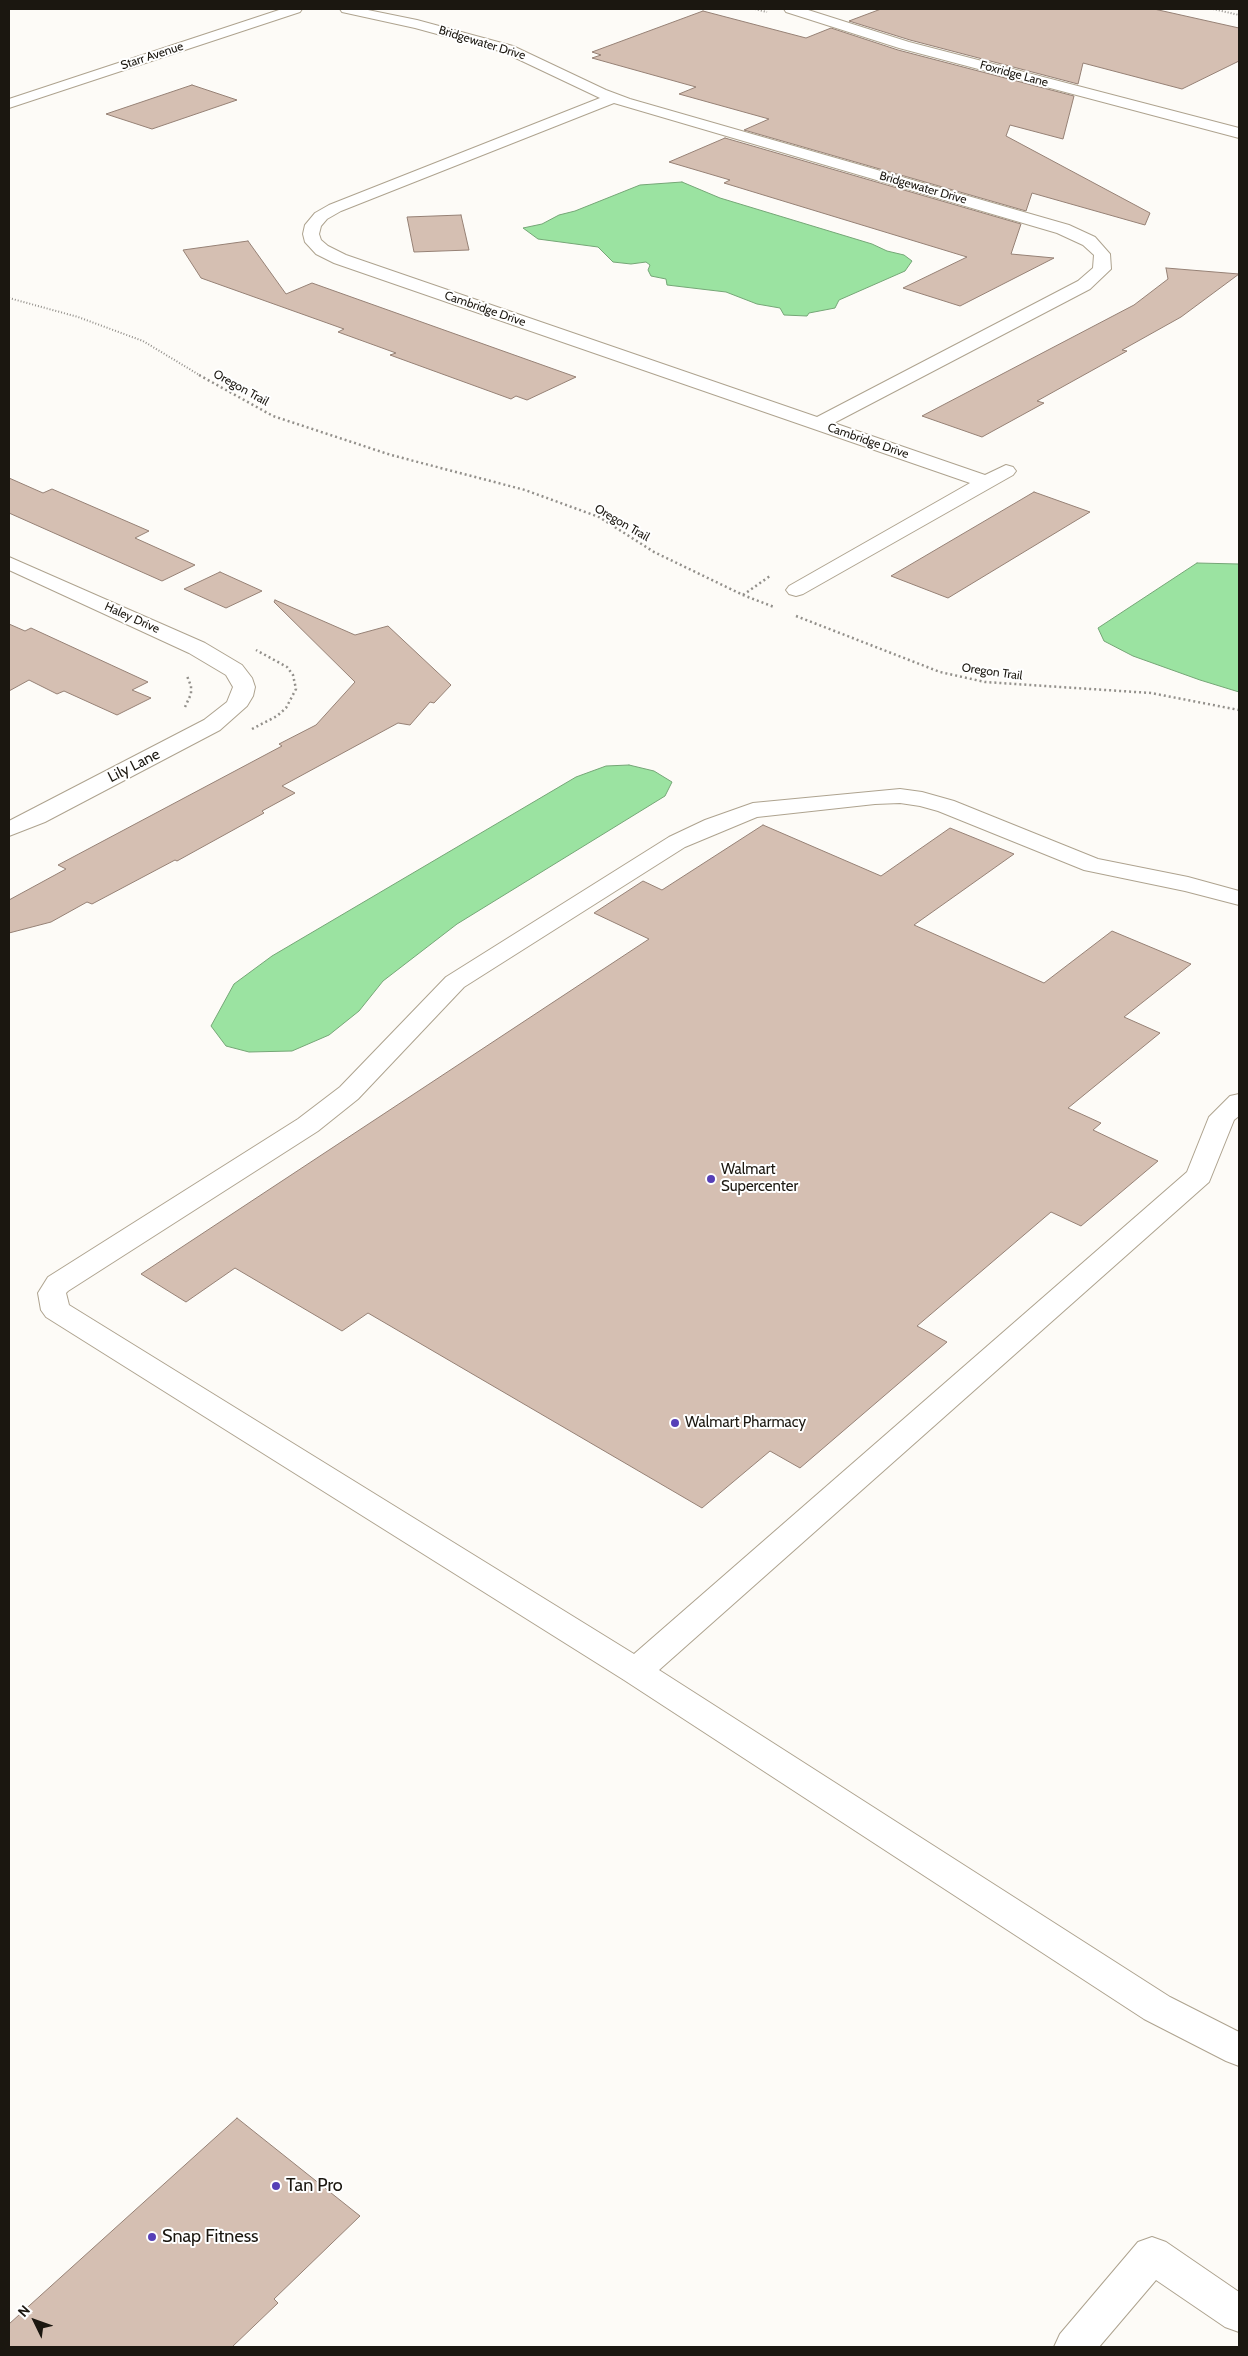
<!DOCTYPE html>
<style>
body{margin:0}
#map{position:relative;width:1248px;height:2356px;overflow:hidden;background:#fdfbf7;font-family:Cabin,sans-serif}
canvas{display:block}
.frame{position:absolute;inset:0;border:10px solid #1b1710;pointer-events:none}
.north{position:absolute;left:10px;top:2296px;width:50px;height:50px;-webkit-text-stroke:4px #fff;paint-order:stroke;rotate:312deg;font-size:14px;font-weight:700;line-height:20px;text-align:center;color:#1b1710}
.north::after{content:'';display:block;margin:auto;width:18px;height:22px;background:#1b1710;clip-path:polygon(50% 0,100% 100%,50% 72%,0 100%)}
</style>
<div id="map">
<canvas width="1248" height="2356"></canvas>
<div class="frame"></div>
<div class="north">N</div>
</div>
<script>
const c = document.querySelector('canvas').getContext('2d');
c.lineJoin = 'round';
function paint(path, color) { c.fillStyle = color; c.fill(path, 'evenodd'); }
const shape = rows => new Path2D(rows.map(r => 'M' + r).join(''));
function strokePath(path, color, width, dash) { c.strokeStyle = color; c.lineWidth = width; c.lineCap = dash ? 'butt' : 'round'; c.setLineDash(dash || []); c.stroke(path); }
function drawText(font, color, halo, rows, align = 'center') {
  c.font = font + ' Cabin,sans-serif'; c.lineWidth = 4; c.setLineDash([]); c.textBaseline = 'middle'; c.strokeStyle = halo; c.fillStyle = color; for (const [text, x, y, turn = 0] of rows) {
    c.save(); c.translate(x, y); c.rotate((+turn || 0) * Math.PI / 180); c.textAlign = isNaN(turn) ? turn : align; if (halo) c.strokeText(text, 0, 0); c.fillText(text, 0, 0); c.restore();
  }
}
const water = shape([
 [682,182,720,198,872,244,887,251,904,255,912,261,905,271,839,300,835,308,809,313,807,316,784,315,780,308,757,304,726,292,667,285,666,279,651,276,648,270,650,265,646,262,631,264,613,262,598,247,538,239,523,228,542,224,559,215,575,211,640,185,682,182],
 [1197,563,1239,564,1239,692,1200,680,1133,656,1104,641,1098,628,1197,563],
 [629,765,654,771,672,782,665,796,457,924,383,981,359,1011,329,1035,292,1051,249,1052,226,1046,211,1026,234,984,272,956,576,777,606,766,629,765]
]);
paint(water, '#9be3a1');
strokePath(water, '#75a676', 1);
const building = shape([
 [881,9,1154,9,1239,28,1239,61,1182,89,1083,63,1078,84,910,40,849,21,881,9],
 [703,11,806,38,831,28,898,50,1074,96,1063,139,1010,125,1006,136,1150,213,1145,225,1032,193,1026,211,744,130,769,119,679,94,696,87,592,58,601,55,592,52,703,11],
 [192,85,237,100,152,129,106,114,192,85],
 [725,138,1021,224,1011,254,1054,258,960,306,903,288,967,257,724,183,730,180,669,162,725,138],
 [461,215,469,250,414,252,407,217,461,215],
 [248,241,286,294,312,283,576,377,527,400,516,396,511,399,390,355,396,353,338,332,344,329,201,278,183,250,248,241],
 [1166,268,1239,274,1181,317,1122,350,1127,351,1037,401,1044,403,982,437,922,416,1134,305,1168,279,1166,268],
 [9,478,43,493,52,489,149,531,135,538,195,565,162,581,9,513,9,478],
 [1034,492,1090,512,948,598,891,576,1034,492],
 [220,572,262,591,226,608,184,589,220,572],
 [275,600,355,635,388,626,451,685,434,703,430,702,410,725,398,723,282,786,295,793,262,811,264,813,177,861,175,860,92,904,87,902,51,922,9,933,9,900,66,869,58,865,282,746,279,744,316,725,355,682,274,602,275,600],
 [9,624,25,631,31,628,148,682,132,690,151,698,117,715,64,691,57,694,29,680,9,691,9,624],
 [763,825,881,876,950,828,1014,854,914,925,1044,983,1112,931,1191,964,1124,1017,1160,1033,1068,1108,1101,1123,1093,1130,1158,1161,1081,1226,1051,1212,917,1326,947,1342,800,1468,770,1451,702,1508,368,1313,342,1331,235,1268,186,1302,141,1274,649,939,594,913,643,881,662,890,763,825],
 [237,2118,360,2216,274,2299,278,2303,232,2347,9,2347,9,2324,237,2118]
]);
paint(building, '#d5bfb2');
strokePath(building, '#968175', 1);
const minor = shape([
 [282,9,302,9,300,12,9,108,9,99,282,9],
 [340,9,363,9,417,20,513,46,606,90,630,99,1069,225,1095,237,1110,254,1111,269,1090,289,834,423,985,475,1006,465,1013,467,1016,471,1013,475,803,594,796,596,789,594,786,590,789,586,970,483,334,263,316,254,305,242,303,234,305,225,315,213,329,205,600,98,503,52,415,28,342,12,340,9],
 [614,103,1057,233,1083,245,1094,255,1093,268,1078,281,817,417,346,255,328,246,321,240,319,234,321,226,327,219,341,211,614,103],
 [784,9,805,9,909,42,1239,128,1239,138,899,48,786,12,784,9],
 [9,557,205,643,242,665,252,678,255,687,253,696,247,706,220,730,45,822,9,836,9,821,204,720,227,702,233,687,226,675,189,653,9,570,9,557],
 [900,789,922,792,954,801,1098,859,1188,877,1239,891,1239,905,1185,891,1084,870,938,811,920,806,900,803,875,804,757,817,685,847,464,987,358,1099,318,1131,68,1291,66,1293,69,1305,634,1654,1187,1172,1209,1117,1230,1096,1239,1094,1239,1116,1234,1120,1209,1182,659,1670,1170,1997,1239,2032,1239,2066,1226,2061,1144,2019,624,1680,46,1317,41,1310,38,1293,48,1277,298,1119,340,1087,446,977,669,837,705,820,753,803,900,789],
 [1152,2237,1166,2242,1239,2292,1239,2332,1225,2327,1156,2280,1099,2347,1054,2347,1060,2334,1138,2242,1152,2237]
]);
strokePath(minor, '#aea38f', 2);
strokePath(shape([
 [755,9,767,12],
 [1213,9,1239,15],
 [9,298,78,317,143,341,201,376]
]), '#93908b', 2, [1, 2]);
strokePath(shape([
 [199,375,273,416,391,455,525,490,599,517,654,552,743,595,774,607],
 [743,595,770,576],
 [796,616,940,672,985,682,1151,693,1239,710],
 [185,707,191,694,191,686,187,676],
 [252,729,277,716,286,708,296,689,293,675,287,667,256,650]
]), '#93908b', 2.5, [2, 3]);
paint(minor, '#fff');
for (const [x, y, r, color] of [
 [711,1179,5,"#563fb7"],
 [675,1423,5,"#563fb7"],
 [276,2186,5,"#563fb7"],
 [152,2237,5,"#563fb7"]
]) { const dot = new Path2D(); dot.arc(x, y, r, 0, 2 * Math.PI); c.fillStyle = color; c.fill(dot); strokePath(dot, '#fff', 2); }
drawText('12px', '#1b1710', '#fff', [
 ["Bridgewater Drive",482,43,17],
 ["Starr Avenue",152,56,-18],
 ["Foxridge Lane",1014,74,15],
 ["Bridgewater Drive",923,188,16],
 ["Cambridge Drive",485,309,19],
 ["Oregon Trail",241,388,29],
 ["Cambridge Drive",868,441,19],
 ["Oregon Trail",622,523,30],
 ["Haley Drive",132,618,24],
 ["Oregon Trail",992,672,8]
]);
drawText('15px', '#1b1710', '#fff', [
 ["Lily Lane",134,766,-27]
]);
drawText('15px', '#1b1710', '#fff', [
 ["Walmart",721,1170],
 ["Supercenter",721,1187],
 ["Walmart Pharmacy",685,1423]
], 'left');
drawText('18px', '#1b1710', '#fff', [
 ["Tan Pro",286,2186],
 ["Snap Fitness",162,2237]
], 'left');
</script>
